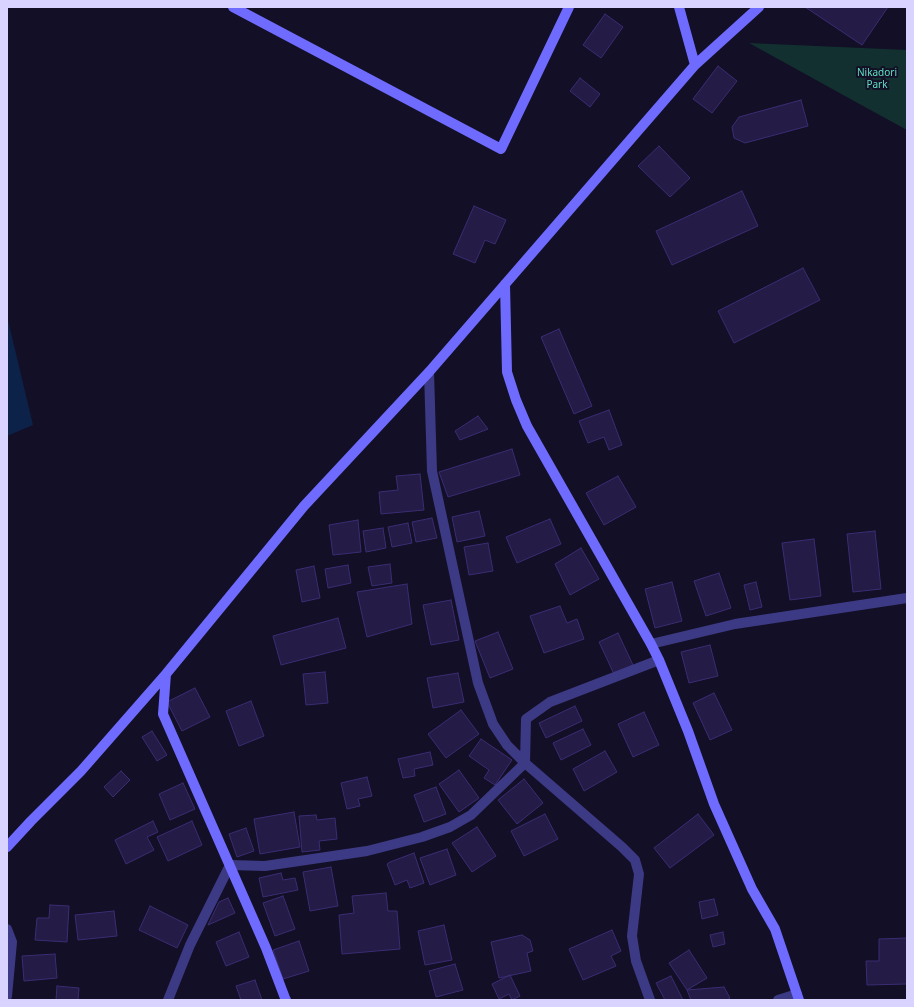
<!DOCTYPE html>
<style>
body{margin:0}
#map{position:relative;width:914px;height:1007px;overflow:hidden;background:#130f26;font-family:"Noto Sans",sans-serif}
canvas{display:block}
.frame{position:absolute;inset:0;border:8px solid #d9d4ff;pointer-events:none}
</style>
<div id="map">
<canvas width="914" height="1007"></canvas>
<div class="frame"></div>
</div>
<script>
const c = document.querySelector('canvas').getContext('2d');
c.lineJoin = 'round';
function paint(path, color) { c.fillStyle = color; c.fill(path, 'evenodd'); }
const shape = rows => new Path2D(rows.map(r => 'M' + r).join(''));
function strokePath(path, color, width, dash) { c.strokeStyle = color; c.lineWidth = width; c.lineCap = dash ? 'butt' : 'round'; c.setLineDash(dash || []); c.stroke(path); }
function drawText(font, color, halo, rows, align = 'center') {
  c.font = font + ' "Noto Sans",sans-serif'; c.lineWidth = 4; c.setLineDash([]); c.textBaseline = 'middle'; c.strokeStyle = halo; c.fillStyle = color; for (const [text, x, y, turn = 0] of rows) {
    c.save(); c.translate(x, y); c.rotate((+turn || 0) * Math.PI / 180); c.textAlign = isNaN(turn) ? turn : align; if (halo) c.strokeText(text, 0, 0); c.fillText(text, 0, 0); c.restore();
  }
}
paint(shape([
 [749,43,907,50,907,130,874,112]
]), '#12302f');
paint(shape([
 [7,316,33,425,7,436]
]), '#0c2248');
const building = shape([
 [805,7,888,7,862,45,805,7],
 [605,14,623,27,601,58,583,45,605,14],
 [718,66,737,81,712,113,693,99,718,66],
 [580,78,600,94,590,107,570,91,580,78],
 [801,100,808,126,745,143,734,138,732,127,739,117,801,100],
 [659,146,690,178,670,197,638,166,659,146],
 [742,191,758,226,672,265,656,231,742,191],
 [474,206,506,220,495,244,485,240,475,263,453,254,474,206],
 [803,268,820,300,734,343,718,311,803,268],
 [559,329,592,406,574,414,541,337,559,329],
 [609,410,622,445,609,450,604,437,588,443,579,421,609,410],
 [478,416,488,429,460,440,455,431,478,416],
 [512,449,520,475,448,497,439,472,512,449],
 [420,474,424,510,381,514,379,492,398,490,396,476,420,474],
 [618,476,636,507,604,525,586,493,618,476],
 [479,511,485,536,457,542,452,517,479,511],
 [432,518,437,538,416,542,412,522,432,518],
 [550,519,561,544,517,563,506,537,550,519],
 [358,520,361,552,333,555,329,525,358,520],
 [408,523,412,543,392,547,388,527,408,523],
 [383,528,386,548,366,552,363,531,383,528],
 [875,531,881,589,853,592,847,534,875,531],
 [814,539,821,596,790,600,782,543,814,539],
 [488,543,493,571,469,575,464,547,488,543],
 [581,548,599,579,570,595,555,564,581,548],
 [390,564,392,583,372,586,368,567,390,564],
 [348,565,351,583,328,588,325,569,348,565],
 [314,566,320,598,302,602,296,570,314,566],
 [719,573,731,608,706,616,694,581,719,573],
 [672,582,682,621,655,628,645,589,672,582],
 [756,582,762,607,750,610,744,585,756,582],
 [407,584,412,624,367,637,357,592,394,586,407,584],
 [451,600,459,640,431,645,423,605,451,600],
 [560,606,567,623,577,619,584,639,544,653,530,616,560,606],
 [338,618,346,648,281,665,273,636,338,618],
 [498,632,513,669,490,678,475,641,498,632],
 [618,633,633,665,614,674,599,642,618,633],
 [710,645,718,676,689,683,681,652,710,645],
 [325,672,328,703,306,705,303,674,325,672],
 [458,673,464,702,433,708,427,678,458,673],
 [195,688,210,717,182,731,167,702,195,688],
 [714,693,732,730,710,740,693,703,714,693],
 [251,701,264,736,239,746,226,711,251,701],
 [575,706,582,721,546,738,539,723,575,706],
 [461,710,479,734,446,758,428,734,461,710],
 [644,712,659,745,633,757,618,724,644,712],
 [583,729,591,745,561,760,553,743,583,729],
 [152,731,167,755,157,761,142,737,152,731],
 [481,739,512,760,495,785,484,778,489,770,469,756,481,739],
 [605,751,617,772,584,791,573,769,605,751],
 [430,752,433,765,414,769,415,776,403,778,398,759,430,752],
 [459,770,479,798,459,812,439,784,459,770],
 [121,771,130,780,113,797,104,787,121,771],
 [367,777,372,796,358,799,360,806,347,809,341,783,367,777],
 [524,779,543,803,517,824,498,800,524,779],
 [183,783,195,809,170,820,159,794,183,783],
 [436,787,446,814,424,822,414,795,436,787],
 [294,812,300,847,260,854,254,819,294,812],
 [545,814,558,839,524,856,511,831,545,814],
 [698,814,714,835,670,868,654,848,698,814],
 [316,815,317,820,335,818,337,839,319,841,320,850,302,852,299,816,316,815],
 [153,821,158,832,147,837,154,850,126,864,115,840,153,821],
 [192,821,202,845,168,861,157,837,192,821],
 [477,827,496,856,472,872,452,843,477,827],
 [246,828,254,851,237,857,229,834,246,828],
 [447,849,456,875,430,885,420,858,447,849],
 [414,853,424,883,410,888,407,880,395,885,387,864,390,862,414,853],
 [331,867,338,906,310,911,303,872,331,867],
 [281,873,283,880,295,878,298,890,263,897,259,878,281,873],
 [386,893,388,911,397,911,400,949,342,954,339,915,354,913,352,896,386,893],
 [283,896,295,929,275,936,263,903,283,896],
 [228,898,235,913,208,925,219,902,228,898],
 [714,899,718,915,702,919,699,902,714,899],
 [50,905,69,906,67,942,35,940,37,918,49,918,50,905],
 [150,906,188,925,177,948,139,930,150,906],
 [114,911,117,936,78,940,75,915,114,911],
 [444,925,452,960,425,965,418,931,444,925],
 [612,930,621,951,611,956,616,966,583,980,569,949,612,930],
 [239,932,249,957,226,966,216,942,239,932],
 [723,932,725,944,713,947,710,935,723,932],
 [522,935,530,940,533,951,527,953,531,971,499,978,491,942,522,935],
 [907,938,907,984,867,985,866,961,879,961,879,939,907,938],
 [299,941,309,971,283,979,273,950,299,941],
 [689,950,707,978,687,990,669,963,689,950],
 [55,954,57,978,24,981,22,956,55,954],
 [455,964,463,990,436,997,429,971,455,964],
 [510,975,520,996,512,1000,509,994,499,999,492,984,510,975],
 [671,976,683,1000,665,1000,656,983,671,976],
 [255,980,262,1000,241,1000,236,986,255,980],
 [57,986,79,988,78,1000,56,1000,57,986],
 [724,987,730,998,727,1000,691,1000,687,990,724,987]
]);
paint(building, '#241b47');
strokePath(building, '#3b2d73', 1);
strokePath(shape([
 [429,372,432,471,478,683,493,724,507,745,525,763,622,847,635,860,639,874,632,936,636,961,650,1000],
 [651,644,735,624,907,598],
 [7,929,12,942,7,996],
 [168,1000,190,945,230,865,265,866,367,851,422,837,450,827,471,815,525,763,526,719,550,702,659,660],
 [778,1000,797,994]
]), '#3d3a85', 10);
strokePath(shape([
 [233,7,501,149,569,7],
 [679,7,695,65],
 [505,284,507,372,516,400,527,426,651,644,659,660,688,731,714,804,752,889,775,929,799,1000],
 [166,674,163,714,266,948,285,998,286,1000],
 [7,847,31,821,81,771,166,674,304,506,429,372,695,65,759,7]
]), '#6f6bff', 10);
drawText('10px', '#5fe0c0', '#130f26', [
 ["Nikadori",877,73],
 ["Park",877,85]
]);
</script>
